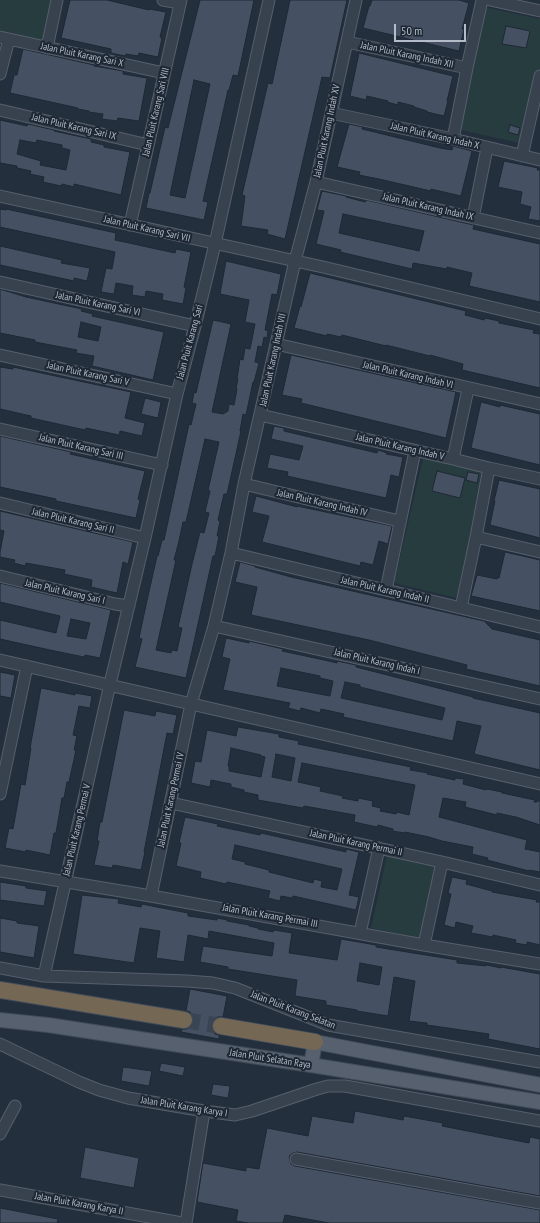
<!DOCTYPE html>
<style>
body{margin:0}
#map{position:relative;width:540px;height:1223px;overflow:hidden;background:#242f3e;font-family:"PT Sans Narrow",sans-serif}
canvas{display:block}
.scale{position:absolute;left:394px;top:24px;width:72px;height:18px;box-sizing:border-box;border:2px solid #b4bcc9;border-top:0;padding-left:5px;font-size:12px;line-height:14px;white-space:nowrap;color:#b4bcc9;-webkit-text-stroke:3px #1d2633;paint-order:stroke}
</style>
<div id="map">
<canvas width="540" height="1223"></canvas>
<div class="scale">50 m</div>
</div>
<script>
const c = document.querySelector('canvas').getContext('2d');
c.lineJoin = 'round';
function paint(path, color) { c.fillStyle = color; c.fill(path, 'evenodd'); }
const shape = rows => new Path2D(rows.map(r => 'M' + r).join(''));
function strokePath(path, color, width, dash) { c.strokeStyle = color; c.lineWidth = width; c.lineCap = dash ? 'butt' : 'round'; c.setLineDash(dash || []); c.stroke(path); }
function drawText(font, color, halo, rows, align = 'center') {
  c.font = font + ' "PT Sans Narrow",sans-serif'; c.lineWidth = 4; c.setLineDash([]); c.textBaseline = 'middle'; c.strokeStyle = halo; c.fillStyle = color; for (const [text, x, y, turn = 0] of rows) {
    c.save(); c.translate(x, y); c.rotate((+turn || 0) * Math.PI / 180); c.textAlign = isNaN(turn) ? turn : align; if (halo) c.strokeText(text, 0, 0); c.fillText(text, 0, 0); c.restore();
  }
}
paint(shape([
 [0,0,51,0,43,41,0,30],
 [484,7,540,19,540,97,529,145,456,129],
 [424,454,488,469,457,598,394,583],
 [388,850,444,863,427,940,371,928]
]), '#263c3f');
const building = shape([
 [70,0,107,0,149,10,149,9,166,12,160,37,162,38,158,57,139,53,138,56,126,54,125,56,111,53,111,49,61,38,70,0],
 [200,0,254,0,238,76,233,75,229,90,228,90,203,201,208,202,204,220,146,208,149,193,150,193,165,127,168,128,200,0],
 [194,80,210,84,185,198,170,195,194,80],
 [290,0,347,0,330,78,322,77,285,239,267,234,268,230,241,226,245,196,242,195,268,83,272,84,290,0],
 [372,0,459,0,469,3,462,29,464,29,459,51,363,28,369,6,370,6,372,0],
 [506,26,530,31,526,48,502,44,506,26],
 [23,49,94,65,94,66,123,71,123,74,147,78,139,121,118,118,117,121,102,119,103,114,89,112,89,111,78,109,78,108,10,93,14,75,17,75,23,49],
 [359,53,453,76,447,101,448,101,444,116,427,112,427,111,414,107,414,106,398,102,398,105,387,102,388,101,367,96,366,100,350,96,359,53],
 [0,120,27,126,28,124,54,130,54,131,91,139,91,142,104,145,104,147,130,152,121,195,74,184,74,187,62,184,61,186,43,182,44,177,30,174,31,171,17,168,17,166,0,163,0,120],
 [20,140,36,143,37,140,62,145,62,148,70,150,66,170,40,165,41,161,17,154,20,140],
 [349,124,363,127,362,129,440,148,452,150,453,146,472,151,461,196,431,189,431,191,379,179,359,175,360,172,337,167,349,124],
 [510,125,520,128,518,135,508,132,510,125],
 [504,161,538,168,537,170,540,170,540,221,528,219,531,207,520,204,522,192,498,187,504,161],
 [322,191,346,196,346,197,365,202,366,200,469,224,474,225,473,229,540,244,540,302,469,286,472,273,447,267,447,269,413,263,412,269,340,252,341,250,316,244,324,211,317,210,322,191],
 [343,214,424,231,419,251,339,233,343,214],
 [0,209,6,210,6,209,116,233,115,240,175,253,176,249,191,252,184,287,186,288,183,304,162,300,163,294,146,291,145,297,132,295,133,286,116,283,114,294,101,292,106,268,112,269,115,252,0,227,0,209],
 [0,246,62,260,61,263,90,268,87,281,74,278,74,281,0,265,0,246],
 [226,261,281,274,277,295,272,294,265,330,268,331,267,338,264,337,262,347,258,346,255,362,259,363,254,382,253,382,246,415,243,414,240,431,241,431,227,494,224,494,218,520,220,521,217,536,219,536,215,556,213,556,186,678,135,667,142,639,139,638,146,605,157,556,158,556,162,540,164,540,189,424,191,425,196,404,192,403,194,392,196,393,213,320,231,324,212,412,223,414,228,411,229,404,234,405,237,389,236,388,238,379,237,379,240,359,243,360,245,348,250,349,255,324,245,322,249,300,220,294,226,261],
 [205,439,219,442,208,490,210,491,205,512,209,513,204,533,200,532,192,564,178,627,182,628,177,651,172,650,171,653,156,650,176,560,174,560,179,541,183,522,186,522,205,439],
 [310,273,466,311,465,315,484,320,485,318,499,321,499,323,534,330,533,333,540,334,540,388,462,370,463,364,430,355,430,356,386,345,386,346,342,335,341,337,327,334,327,336,294,328,300,306,301,307,310,273],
 [0,289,26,297,82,309,81,311,93,314,92,316,164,332,153,380,92,366,94,356,76,353,77,350,35,342,35,340,0,333,0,289],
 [81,322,101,327,98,341,78,337,81,322],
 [291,355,456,392,446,438,301,403,302,399,282,395,291,355],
 [0,367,13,369,13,367,131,392,125,418,145,423,142,436,120,431,119,435,86,428,85,430,31,418,31,416,0,409,0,367],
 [145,398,161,402,158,418,141,414,145,398],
 [481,402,500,407,500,405,540,414,540,465,471,448,481,402],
 [274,426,284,428,284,431,377,453,378,450,387,453,386,454,403,457,399,477,391,475,386,498,287,476,288,472,267,468,270,454,299,460,303,446,271,439,274,426],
 [0,436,71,452,70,454,145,471,138,499,140,500,136,518,56,501,56,499,0,487,0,436],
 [437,471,465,478,460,498,432,491,437,471],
 [468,472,479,474,477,483,466,480,468,472],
 [499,480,540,489,540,538,490,525,495,501,494,501,499,480],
 [256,496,297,507,297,506,392,526,388,544,379,541,373,565,361,562,360,566,262,542,269,516,252,512,256,496],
 [0,511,133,542,128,564,123,562,117,593,91,587,92,580,64,574,65,570,26,563,25,566,14,563,15,560,0,557,0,552,4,531,0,530,0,511],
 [505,552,540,560,540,611,471,596,477,575,497,579,497,578,499,578,505,552],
 [240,562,255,566,255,567,291,577,484,621,492,629,540,640,540,686,466,669,467,665,369,640,251,615,257,587,235,582,240,562],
 [0,583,111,610,100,658,85,655,84,657,50,650,0,639,0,620,56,633,60,616,0,602,0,583],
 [71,619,90,623,86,639,67,636,71,619],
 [226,638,249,643,249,641,283,649,282,651,324,660,337,663,337,661,356,665,356,667,473,697,473,698,540,713,540,770,474,754,481,726,457,721,453,741,343,717,344,714,321,709,320,713,301,708,300,711,288,708,290,703,223,690,230,659,222,657,226,638],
 [281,668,320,676,320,678,333,681,330,696,277,686,281,668],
 [345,682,360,685,360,687,445,708,442,720,341,698,345,682],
 [0,672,15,675,11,698,0,696,0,672],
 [41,688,75,695,75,693,92,696,90,708,79,706,73,735,77,736,74,750,76,750,69,782,67,782,64,798,62,798,56,833,54,833,50,855,26,850,26,852,5,848,9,828,13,829,21,784,25,785,31,748,30,748,41,688],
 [124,710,155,716,156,711,177,715,173,734,167,733,144,852,145,852,141,870,113,865,112,868,94,865,99,841,97,841,100,822,102,822,124,710],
 [238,727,279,734,279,737,299,741,298,744,411,767,410,770,428,773,427,774,455,780,455,778,464,779,463,784,486,790,487,789,502,792,502,793,535,800,534,802,537,802,537,801,540,801,540,825,516,817,497,813,497,815,465,807,466,802,443,798,439,817,527,840,525,849,540,852,540,872,529,870,529,871,487,860,488,858,472,854,473,847,442,841,429,837,405,832,404,833,393,831,393,829,378,825,377,827,354,822,355,815,304,806,303,808,258,800,258,795,244,792,244,790,231,787,231,784,211,780,210,787,191,783,195,761,201,762,207,730,236,736,238,727],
 [231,748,261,755,261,756,265,757,261,777,229,771,229,766,228,766,231,748],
 [276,754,295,758,291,781,272,777,276,754],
 [302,763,415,785,409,815,397,812,396,814,380,811,381,808,372,806,373,801,358,798,358,801,342,798,343,796,320,791,321,787,298,782,302,763],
 [185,817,218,824,217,826,260,835,261,833,346,852,346,849,359,852,349,895,359,897,356,910,293,896,292,898,281,896,280,901,268,898,270,891,227,882,226,884,200,878,201,872,176,866,181,843,179,843,185,817],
 [235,845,342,869,337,890,321,887,322,881,314,879,313,883,269,872,269,870,245,864,245,862,232,859,235,845],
 [452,877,467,880,466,884,492,891,492,892,537,900,536,902,540,902,540,945,527,942,527,945,515,943,516,940,493,935,493,937,471,933,473,926,456,922,455,928,444,925,451,894,448,893,452,877],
 [0,882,26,886,26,888,47,891,44,906,0,900,0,882],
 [82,895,119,899,118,903,141,907,142,904,157,907,188,913,188,916,217,920,217,918,227,920,227,921,249,925,249,926,258,928,258,929,273,932,274,930,292,933,289,953,337,960,341,939,376,945,376,947,457,960,457,963,486,966,487,965,501,968,501,967,540,974,540,1049,488,1039,489,1034,427,1025,427,1023,409,1021,415,981,394,977,388,1016,357,1011,357,1010,326,1005,326,1001,295,996,297,980,228,969,228,967,200,962,203,946,272,956,274,943,209,931,208,939,188,935,184,962,156,958,160,931,140,928,134,963,73,954,82,895],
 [360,963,382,967,379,985,357,981,360,963],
 [0,918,17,921,17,923,39,926,34,958,0,952,0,918],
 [190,989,227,996,223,1017,217,1017,214,1020,212,1024,212,1030,215,1034,219,1035,219,1039,181,1032,182,1029,187,1029,191,1026,193,1022,193,1016,190,1012,186,1011,190,989],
 [161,1063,185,1067,183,1076,159,1071,161,1063],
 [123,1067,152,1071,149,1086,121,1081,123,1067],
 [213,1084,230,1086,228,1098,211,1095,213,1084],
 [355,1111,403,1120,404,1116,443,1123,442,1126,529,1143,530,1137,540,1139,540,1196,297,1152,293,1153,290,1155,289,1158,291,1164,295,1166,540,1210,540,1223,329,1223,285,1215,283,1223,249,1223,236,1221,238,1210,197,1202,203,1163,246,1171,246,1167,259,1169,267,1128,308,1136,312,1116,353,1123,355,1111],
 [85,1147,139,1158,134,1188,80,1178,85,1147],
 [0,1208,58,1219,57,1223,0,1223,0,1208]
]);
paint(building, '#455162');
strokePath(building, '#1f2835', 1);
strokePath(shape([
 [184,1020,221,1026]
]), '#3a4453', 16, [16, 8]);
const minor = shape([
 [163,0,180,3],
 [490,0,540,11],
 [0,37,164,73],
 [347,42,467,68],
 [47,48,57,0],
 [0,74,9,39],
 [0,110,148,145],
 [331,113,453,139,540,160],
 [453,139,467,68,482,0],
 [522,156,540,76],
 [316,182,540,233],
 [0,196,323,267,540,319],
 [473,218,487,148],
 [130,225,181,0],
 [0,282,195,326],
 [276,344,540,404],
 [0,355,177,394],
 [260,415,453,459,489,468,540,479],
 [0,429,162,465],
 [453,459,468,389],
 [244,484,399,521],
 [0,503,145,538],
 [476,537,540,552],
 [231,553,540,627],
 [0,576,115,604,129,606],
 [386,590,415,451],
 [461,608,476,537,489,468],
 [214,626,540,699],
 [0,660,540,784],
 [0,794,27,666],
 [171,803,442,862,540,885],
 [0,871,151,896,424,945,540,964],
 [151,896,191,704,214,626,231,553,244,484,295,261,316,182,356,0],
 [360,933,379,848],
 [424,945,442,862],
 [0,968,44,976,187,981,213,983,235,988,328,1025,540,1062],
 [44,976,110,684,145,538,177,394,195,326,215,244,269,0],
 [0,1044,79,1082,99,1090,128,1098,204,1111,235,1115,252,1111,317,1089,328,1086,345,1086,540,1121],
 [0,1134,15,1106],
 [296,1159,540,1203],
 [0,1190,182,1223],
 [186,1223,204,1111]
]);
const major = shape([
 [0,1020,48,1025,311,1065,540,1102],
 [311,1065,315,1042,540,1085]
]);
const highway = shape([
 [0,990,184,1020],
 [221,1026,315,1042]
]);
strokePath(minor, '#565f6c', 13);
strokePath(major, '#414a57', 16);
strokePath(highway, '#434c59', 18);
strokePath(minor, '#38414e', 11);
strokePath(major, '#56606e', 14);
strokePath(highway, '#746855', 16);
drawText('10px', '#b4bcc9', '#1d2633', [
 ["Jalan Pluit Karang Sari X",82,55,12],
 ["Jalan Pluit Karang Indah XII",407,55,12],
 ["Jalan Pluit Karang Sari VIII",156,112,-77],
 ["Jalan Pluit Karang Sari IX",74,127,13],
 ["Jalan Pluit Karang Indah XV",327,131,-78],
 ["Jalan Pluit Karang Indah X",435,136,13],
 ["Jalan Pluit Karang Indah IX",428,207,13],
 ["Jalan Pluit Karang Sari VII",147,229,13],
 ["Jalan Pluit Karang Sari VI",98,304,12],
 ["Jalan Pluit Karang Sari",190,342,-75],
 ["Jalan Pluit Karang Indah VII",273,360,-78],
 ["Jalan Pluit Karang Sari V",88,374,12],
 ["Jalan Pluit Karang Indah VI",408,375,13],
 ["Jalan Pluit Karang Sari III",81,447,13],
 ["Jalan Pluit Karang Indah V",400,447,13],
 ["Jalan Pluit Karang Indah IV",322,503,13],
 ["Jalan Pluit Karang Sari II",73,521,13],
 ["Jalan Pluit Karang Indah II",385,590,13],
 ["Jalan Pluit Karang Sari I",65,592,13],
 ["Jalan Pluit Karang Indah I",377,662,13],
 ["Jalan Pluit Karang Permai IV",171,800,-78],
 ["Jalan Pluit Karang Permai V",77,830,-77],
 ["Jalan Pluit Karang Permai II",356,843,12],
 ["Jalan Pluit Karang Permai III",270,916,10],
 ["Jalan Pluit Karang Selatan",293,1010,21],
 ["Jalan Pluit Selatan Raya",270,1059,9],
 ["Jalan Pluit Karang Karya I",184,1107,9],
 ["Jalan Pluit Karang Karya II",79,1204,10]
]);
</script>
